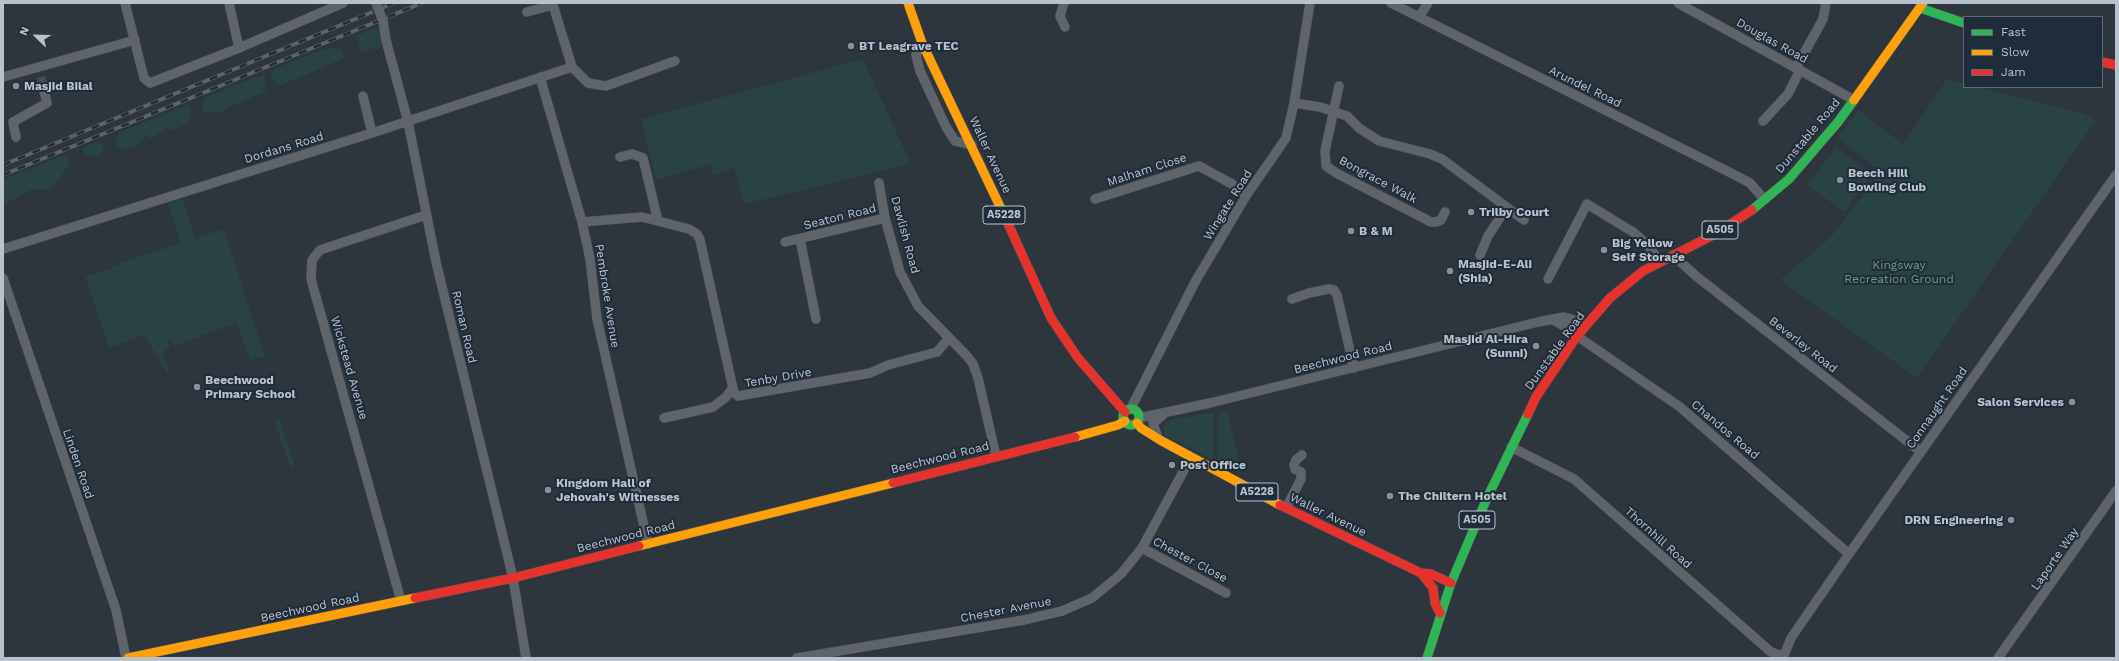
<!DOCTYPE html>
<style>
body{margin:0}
#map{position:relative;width:2119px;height:661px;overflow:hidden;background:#2d353d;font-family:"Work Sans",sans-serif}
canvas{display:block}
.frame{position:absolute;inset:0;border:4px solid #b8c2cd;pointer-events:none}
.legend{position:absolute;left:1963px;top:16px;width:140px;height:72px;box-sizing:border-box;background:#1f2c39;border:1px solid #5c6874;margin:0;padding:5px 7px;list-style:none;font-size:12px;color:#b8c2cd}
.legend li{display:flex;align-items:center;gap:8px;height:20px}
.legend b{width:20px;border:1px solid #5c6874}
.north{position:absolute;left:16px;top:16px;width:40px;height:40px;-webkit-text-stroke:3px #1f2c39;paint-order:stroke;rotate:293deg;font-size:11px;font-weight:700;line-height:16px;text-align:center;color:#b8c2cd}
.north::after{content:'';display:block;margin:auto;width:14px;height:18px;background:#b8c2cd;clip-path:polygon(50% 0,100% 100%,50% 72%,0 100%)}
</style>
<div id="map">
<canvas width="2119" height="661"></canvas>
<div class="frame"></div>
<ul class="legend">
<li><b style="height:5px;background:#30b455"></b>Fast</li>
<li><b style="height:5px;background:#ff9f0a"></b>Slow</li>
<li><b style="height:5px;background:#e5322d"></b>Jam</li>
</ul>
<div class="north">N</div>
</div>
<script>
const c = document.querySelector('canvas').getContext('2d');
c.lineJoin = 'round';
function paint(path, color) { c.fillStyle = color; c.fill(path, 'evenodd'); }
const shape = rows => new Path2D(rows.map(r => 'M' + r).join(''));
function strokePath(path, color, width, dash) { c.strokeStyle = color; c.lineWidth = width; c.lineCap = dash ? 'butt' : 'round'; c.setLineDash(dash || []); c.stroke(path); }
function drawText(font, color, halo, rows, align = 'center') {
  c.font = font + ' "Work Sans",sans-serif'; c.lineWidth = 4; c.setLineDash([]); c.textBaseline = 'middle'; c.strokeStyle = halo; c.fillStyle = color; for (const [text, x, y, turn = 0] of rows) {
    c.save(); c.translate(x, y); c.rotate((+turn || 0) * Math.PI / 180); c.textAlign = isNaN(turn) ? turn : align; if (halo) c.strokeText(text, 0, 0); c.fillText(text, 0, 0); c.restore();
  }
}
paint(shape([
 [371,29,381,29,383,42,378,50,374,48,361,54,357,36],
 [334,48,342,49,345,58,282,85,276,85,271,76,274,69,319,51],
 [863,59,911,164,744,204,734,168,713,175,711,164,656,180,641,119],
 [265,75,266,91,220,112,204,112,202,108,204,98,253,78],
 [1947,79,1964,84,1964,87,1977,87,2083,113,2096,120,1917,378,1780,280,1831,237,1881,171,1837,138,1858,110,1903,144],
 [189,105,191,112,190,122,186,125,172,130,167,128,152,139,145,136,135,148,122,149,115,144,119,132],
 [99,141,104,144,103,151,98,157,88,156,83,153,84,147],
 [1836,147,1872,174,1844,212,1807,185],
 [68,153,69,165,52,189,33,189,3,205,3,180],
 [183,199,195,238,224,229,265,356,250,360,237,323,174,346,172,341,168,342,170,348,163,352,171,379,144,335,109,348,85,277,120,265,119,263,181,243,168,203],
 [1227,411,1238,456,1242,475,1217,462,1218,413],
 [1214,412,1213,460,1166,436,1164,433,1164,425,1171,420],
 [279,419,295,466,290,467,274,421]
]), '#294244');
strokePath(shape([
 [41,77,44,91]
]), '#424a53', 9, [9, 4.5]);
const street = shape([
 [125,3,144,78,150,83,239,48,343,3],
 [229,3,239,48],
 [1064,3,1060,16,1065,27],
 [1391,3,1731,173,1750,183,1764,199],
 [1678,3,1854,100],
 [527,12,553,5,572,67,588,83,606,86,675,61],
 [1419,17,1428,3],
 [386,40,408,122,436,262,513,578,526,658],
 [922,43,916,55,920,71,946,127,955,141,972,145],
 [1796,68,1823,19,1826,3],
 [3,77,135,40],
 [540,77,582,222,590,259,597,319,648,544],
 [1339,86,1325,151,1326,166,1338,174,1431,222,1436,222,1441,220,1445,212],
 [363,96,372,133],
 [1294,103,1320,107,1347,116,1359,128,1379,141,1430,154,1442,159,1524,220],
 [1763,121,1788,94,1800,70],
 [16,137,13,122,47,103,44,91],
 [620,157,632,154,643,158,658,221],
 [879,183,885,218,900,272,918,306,967,356,973,364,978,378,996,456],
 [1095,199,1199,166,1232,184,1246,196],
 [582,222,642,217,689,229,697,234,700,240,734,393,738,396,870,373,888,365,937,352,949,338],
 [800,239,816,319],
 [785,242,885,218],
 [3,249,372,133,572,67],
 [1480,255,1488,236,1507,207],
 [1673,255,1696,276,1921,452],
 [3,278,116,610,126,658],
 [1548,279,1587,204,1633,232,1647,244,1660,262],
 [1292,299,1309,293,1329,289,1334,290,1337,295,1354,368],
 [1553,320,1568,328,1577,336,1680,407,1849,554],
 [1131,408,1195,282,1246,196,1286,138,1294,103,1310,3],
 [664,418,713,407,726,397,733,387],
 [1139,418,1210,403,1538,322,1564,317,1587,324],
 [1158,438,1153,423,1163,415],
 [1511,447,1574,479,1771,652,1783,656],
 [1286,508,1301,479,1301,472,1295,469,1294,465,1296,460,1302,455],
 [1142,548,1226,593],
 [401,601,311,279,312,260,320,250,426,215],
 [797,658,1024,620,1062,611,1092,598,1121,574,1142,548,1191,457],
 [1783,658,1791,638,1849,554,2116,175],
 [1998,658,2116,491]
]);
const fast = shape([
 [1920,8,1964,23],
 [1752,210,1789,179,1838,122,1854,100],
 '1123 417a8 8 0 1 1 16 0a8 8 0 1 1-16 0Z',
 [1427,658,1451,583,1487,498,1528,414]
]);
const slow = shape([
 [908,3,922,43,1005,217],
 [1854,100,1923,3],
 [1137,423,1141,428,1160,440,1280,505],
 [1075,437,1118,425,1125,421],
 [639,546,893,483],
 [128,658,415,598]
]);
const jam = shape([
 [2102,62,2116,65],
 [1005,217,1051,318,1078,358,1125,412],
 [1528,414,1536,397,1577,336,1610,298,1643,271,1715,234,1752,210],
 [893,483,1075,437],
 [1280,505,1421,573,1431,574,1451,583],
 [1421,573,1433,588,1435,603,1440,613],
 [415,598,513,578,639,546]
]);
strokePath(street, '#4c5157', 10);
strokePath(fast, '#4c5157', 10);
strokePath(slow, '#4c5157', 10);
strokePath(jam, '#4c5157', 10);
strokePath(street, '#5e646a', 9);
strokePath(fast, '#30b455', 9);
strokePath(slow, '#ff9f0a', 9);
strokePath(jam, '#e5322d', 9);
const rail = shape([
 [3,165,394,3],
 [3,175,422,3]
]);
strokePath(rail, '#5c6268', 4);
strokePath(rail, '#1f2c39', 2.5, [8]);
const streetBridge = shape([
 [376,3,383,21,386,40]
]);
strokePath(streetBridge, '#4c5157', 10, []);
strokePath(streetBridge, '#5e646a', 9);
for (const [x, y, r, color] of [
 [851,46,4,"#87919b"],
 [16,86,4,"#87919b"],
 [1840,180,4,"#87919b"],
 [1471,212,4,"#87919b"],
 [1351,231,4,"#87919b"],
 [1604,250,4,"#87919b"],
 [1450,271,4,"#87919b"],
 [1536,346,4,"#87919b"],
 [197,387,4,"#87919b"],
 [2072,402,4,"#87919b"],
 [1172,465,4,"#87919b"],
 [548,490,4,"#87919b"],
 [1390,496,4,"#87919b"],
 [2011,520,4,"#87919b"]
]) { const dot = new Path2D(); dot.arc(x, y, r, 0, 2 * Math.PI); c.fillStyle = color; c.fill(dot); strokePath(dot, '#1f2c39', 1.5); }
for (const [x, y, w] of [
 [1004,215,42],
 [1720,230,36],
 [1257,492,42],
 [1477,520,36]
]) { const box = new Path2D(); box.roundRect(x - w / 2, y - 9, w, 18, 3); c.fillStyle = '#1f2c39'; c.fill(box); strokePath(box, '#b8c2cd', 1); }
drawText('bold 11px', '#b8c2cd', null, [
 ["A5228",1004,215],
 ["A505",1720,230],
 ["A5228",1257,492],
 ["A505",1477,520]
]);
drawText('12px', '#b8c2cd', '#1f2c39', [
 ["Douglas Road",1772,41,29],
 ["Arundel Road",1585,87,26],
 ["Dunstable Road",1808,136,-50],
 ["Dordans Road",284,148,-17],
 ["Waller Avenue",990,155,65],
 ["Malham Close",1147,170,-18],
 ["Bongrace Walk",1378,180,28],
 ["Wingate Road",1228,205,-58],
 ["Seaton Road",840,217,-14],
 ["Dawlish Road",905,235,75],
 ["Pembroke Avenue",607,296,81],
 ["Roman Road",464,327,77],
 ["Beverley Road",1803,345,38],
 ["Dunstable Road",1555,351,-54],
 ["Beechwood Road",1343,358,-14],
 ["Wickstead Avenue",349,368,74],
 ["Tenby Drive",778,378,-10],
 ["Connaught Road",1937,408,-55],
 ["Chandos Road",1725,430,40],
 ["Beechwood Road",940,458,-14],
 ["Linden Road",78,464,71],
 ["Waller Avenue",1328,515,26],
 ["Beechwood Road",626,537,-14],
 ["Thornhill Road",1658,538,42],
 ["Laporte Way",2055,559,-55],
 ["Chester Close",1190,560,28],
 ["Beechwood Road",310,608,-12],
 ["Chester Avenue",1006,610,-11]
]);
drawText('bold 12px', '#b8c2cd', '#1f2c39', [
 ["BT Leagrave TEC",859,46],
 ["Masjid Bilal",24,86],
 ["Beech Hill",1848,173],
 ["Bowling Club",1848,187],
 ["Trilby Court",1479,212],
 ["B & M",1359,231],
 ["Big Yellow",1612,243],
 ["Self Storage",1612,257],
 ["Masjid-E-Ali",1458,264],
 ["(Shia)",1458,278],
 ["Masjid Al-Hira",1528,339,"right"],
 ["(Sunni)",1528,353,"right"],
 ["Beechwood",205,380],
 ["Primary School",205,394],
 ["Salon Services",2064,402,"right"],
 ["Post Office",1180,465],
 ["Kingdom Hall of",556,483],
 ["Jehovah's Witnesses",556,497],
 ["The Chiltern Hotel",1398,496],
 ["DRN Engineering",2003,520,"right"]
], 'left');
drawText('12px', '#6e9e75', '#1f2c39', [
 ["Kingsway",1899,265],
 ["Recreation Ground",1899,279]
]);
</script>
